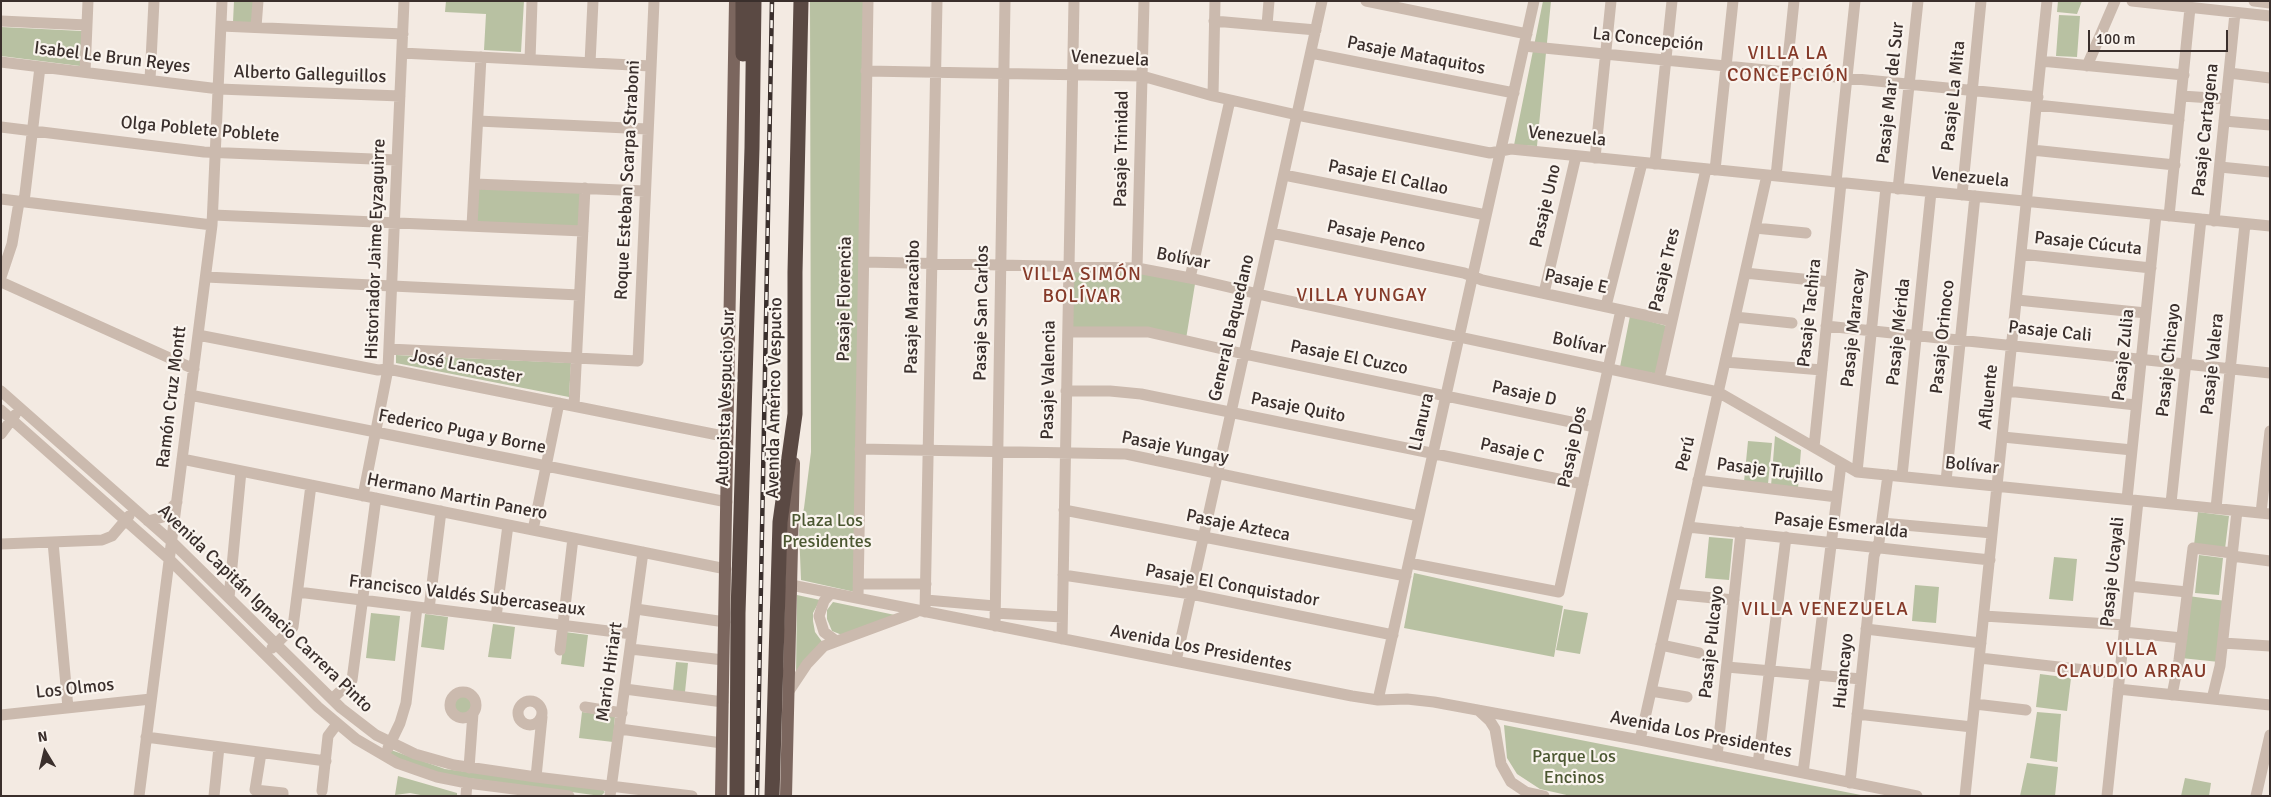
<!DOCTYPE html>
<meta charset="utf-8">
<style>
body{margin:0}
#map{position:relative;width:2271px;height:797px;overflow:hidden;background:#f3eae2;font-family:Signika,sans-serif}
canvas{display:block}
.frame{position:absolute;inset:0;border:2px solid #3a2f2c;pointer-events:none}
.north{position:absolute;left:20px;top:727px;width:50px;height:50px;-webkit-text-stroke:4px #faf4ee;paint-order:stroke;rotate:351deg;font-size:14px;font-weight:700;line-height:20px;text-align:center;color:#3a2f2c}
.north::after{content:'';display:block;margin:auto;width:18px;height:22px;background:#3a2f2c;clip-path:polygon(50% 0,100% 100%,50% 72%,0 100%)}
.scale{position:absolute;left:2088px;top:30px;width:140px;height:22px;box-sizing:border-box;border:2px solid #3a2f2c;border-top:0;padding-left:6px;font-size:15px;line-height:18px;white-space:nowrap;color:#3a2f2c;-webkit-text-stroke:4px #faf4ee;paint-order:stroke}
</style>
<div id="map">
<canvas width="2271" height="797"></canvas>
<div class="frame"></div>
<div class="north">N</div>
<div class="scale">100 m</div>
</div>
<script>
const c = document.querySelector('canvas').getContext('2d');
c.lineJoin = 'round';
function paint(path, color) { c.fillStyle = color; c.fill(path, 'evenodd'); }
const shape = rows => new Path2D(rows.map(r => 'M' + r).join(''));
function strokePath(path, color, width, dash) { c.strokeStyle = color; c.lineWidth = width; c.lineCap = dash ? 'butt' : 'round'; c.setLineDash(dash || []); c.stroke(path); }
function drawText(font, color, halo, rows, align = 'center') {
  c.font = font + ' Signika,sans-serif'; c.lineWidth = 4.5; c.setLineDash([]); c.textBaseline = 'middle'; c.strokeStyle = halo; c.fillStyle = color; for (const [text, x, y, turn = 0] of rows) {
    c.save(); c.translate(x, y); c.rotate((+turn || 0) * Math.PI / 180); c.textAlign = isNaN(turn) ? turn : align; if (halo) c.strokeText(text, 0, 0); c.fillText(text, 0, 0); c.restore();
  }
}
paint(shape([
 [234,1,255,1,254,24,233,22],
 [446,1,524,1,521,52,484,50,486,14,445,12],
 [810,1,865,1,855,592,801,580,799,530,804,508,811,452],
 [1543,1,1551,1,1537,146,1514,145],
 [2058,1,2082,1,2077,14,2057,12],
 [2059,15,2080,16,2077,57,2056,56],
 [1,27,82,31,80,66,1,56],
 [478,186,582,191,580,228,475,224],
 [1072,272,1140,273,1195,284,1186,339,1073,330],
 [1630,316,1667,326,1658,374,1620,367],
 [396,355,571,363,569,397,396,363],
 [1775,436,1801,450,1798,488,1771,486],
 [1748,441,1772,443,1768,484,1744,482],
 [2198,512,2229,516,2225,549,2194,545],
 [1709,537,1733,539,1729,580,1705,578],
 [2199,555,2223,558,2219,595,2195,593],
 [2054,557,2077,559,2073,601,2049,599],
 [1414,573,1563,606,1554,657,1404,628],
 [1915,585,1939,587,1936,623,1912,621],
 [797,595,820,600,813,613,813,621,815,632,823,643,796,675],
 [2188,596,2226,601,2219,662,2181,658],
 [833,602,895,615,842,635,832,631,827,619,827,610],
 [1564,609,1588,613,1580,654,1556,650],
 [371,613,400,616,395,661,366,658],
 [425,614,448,617,444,650,421,647],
 [493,624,515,627,511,659,488,657],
 [565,632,588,635,584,667,561,664],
 [676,662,688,663,685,692,673,691],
 [2040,674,2071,678,2067,711,2036,707],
 '454 705a9 9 0 1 1 18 0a9 9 0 1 1-18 0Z',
 [582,712,615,716,613,742,579,738],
 [2037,712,2061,714,2057,762,2030,758],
 [1504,725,1866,796,1571,796,1540,789,1517,774,1507,758],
 [391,750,445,769,602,789,605,792,601,796,445,775,389,755],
 [2027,763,2058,767,2055,796,2020,796],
 [398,776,457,793,457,796,426,796,410,793,395,795],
 [2185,778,2211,783,2209,796,2181,796]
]), '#b8c1a2');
strokePath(shape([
 [1366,1,1527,34],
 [2132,1,2270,16],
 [2254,1,2270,3],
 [1,21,87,25],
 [1214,21,1316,30],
 [1267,25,1269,1],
 [221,26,403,34],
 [256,27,258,1],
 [1524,46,2038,97],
 [402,53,651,66],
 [1311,53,1514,93],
 [530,60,532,1],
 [2041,61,2184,75],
 [1,62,219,89,400,96],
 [590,63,593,1],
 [2087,66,2115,1],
 [866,71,1142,76,1213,96,1297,115,1490,153,1511,149,2270,226],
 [85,72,88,1],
 [2229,73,2270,78],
 [150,80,154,1],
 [1213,96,1215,1],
 [2182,96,2226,99],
 [2037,105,2179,120],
 [478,121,648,129],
 [2224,121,2270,125],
 [1,127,204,152,397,160],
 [2032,150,2175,165],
 [1595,158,1611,1],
 [1655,164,1672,1],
 [2220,167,2270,172],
 [1715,170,1733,1],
 [1284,175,1486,215],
 [1776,176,1794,1],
 [1836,182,1855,1],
 [475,184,645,191],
 [1898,189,1918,1],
 [1962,195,1981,1],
 [1,199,212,225],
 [24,202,40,67],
 [213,215,583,231],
 [2169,216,2190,8],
 [2214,221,2235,13],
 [472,226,481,57],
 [1755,228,1806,233],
 [1271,233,1464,273,1482,280,1672,321],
 [2021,254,2151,268],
 [864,262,1137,268,1190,278,1271,297,1718,392,1857,472,2270,514],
 [1137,268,1144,1],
 [1745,273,1831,282],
 [1,277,12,244,19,202],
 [206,277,579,295],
 [1190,278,1230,100],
 [1,282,194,369],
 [1544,293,1576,156],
 [2017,300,2146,313],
 [1606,306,1642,163],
 [1735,317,1792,323],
 [1826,326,2270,373],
 [1068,332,1148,332,1244,354,1595,427],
 [198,335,378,370,388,369,728,437],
 [389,349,638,361,654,1],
 [1725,362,1822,370],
 [1659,379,1706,169],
 [1,391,172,542,341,708,376,735,415,754,454,765,536,777,692,796],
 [1066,391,1110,391,1141,394,1583,484],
 [2007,391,2136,405],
 [190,395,727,502],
 [574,406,585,188],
 [1,410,169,559,318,707,356,739,397,763,437,777,467,783,569,796],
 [1,434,15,415],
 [2003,437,2132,450],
 [1814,447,1841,183],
 [860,449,1126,454,1419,516],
 [182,459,726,569],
 [1857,472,1886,187],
 [1902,476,1931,192],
 [1698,480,1837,497],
 [1946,481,1975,196],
 [363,496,388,369,404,1],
 [2127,499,2156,215],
 [2171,503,2201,219],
 [2216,508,2245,224],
 [1064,510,1406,576],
 [2261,513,2270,431],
 [148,521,163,517,177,502],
 [1882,523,1992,533],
 [1688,527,1990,560],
 [533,530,559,403],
 [53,542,68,708],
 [1,544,102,540,112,536,129,516],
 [2232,556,2270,561],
 [1409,563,1559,592,1621,310],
 [1063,575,1191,594,1393,635],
 [859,584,926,584],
 [791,585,1352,696,1378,700,1407,699,1434,702,1640,740,1917,796],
 [2129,586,2187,592],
 [298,592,632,634],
 [831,593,824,601,819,616,824,632,836,641],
 [1673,594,1734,600],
 [229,598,241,471],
 [858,598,868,1],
 [926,600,995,606],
 [429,609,441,511],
 [636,609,725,622],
 [925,612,937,1],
 [995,613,1062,617],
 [1984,616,2125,625],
 [496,617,508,525],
 [995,626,1005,1],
 [1866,629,1981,643],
 [2124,632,2182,638],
 [1062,639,1074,1],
 [2223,643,2270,646],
 [1661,645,1699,653],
 [272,648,293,627,311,485],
 [631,649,723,660],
 [560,650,573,538],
 [1980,658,2120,674],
 [1176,661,1322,1],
 [1727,667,1861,679],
 [625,689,723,702],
 [2118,689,2270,705],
 [789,691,807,664,824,646,916,612],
 [1651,691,1687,697],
 '450 705a13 13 0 1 1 26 0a13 13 0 1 1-26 0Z',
 [2172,695,2179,660,2193,548,2232,553],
 [332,699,352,680,376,498],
 [2212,699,2220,666,2237,511],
 [1378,700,1534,1],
 '518 713a12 12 0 1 1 24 0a12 12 0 1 1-24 0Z',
 [1975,704,2026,710],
 [585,707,622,713],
 [1478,710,1490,721,1495,729,1501,764,1511,782,1526,792,1544,796],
 [1857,714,1972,727],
 [1,715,151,699],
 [620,729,722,743],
 [146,737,326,761],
 [1640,740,1767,175],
 [388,748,400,723,406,703,417,607],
 [261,753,255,790,283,793,283,796],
 [1717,756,1741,532],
 [1758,764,1786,537],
 [469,768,473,713],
 [1803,773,1841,464],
 [536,777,542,717],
 [1850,783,1874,556,1879,542,1888,475],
 [322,791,328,736,337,724],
 [139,796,212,225,222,1],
 [214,796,219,747],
 [466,796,467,783],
 [610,796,643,552],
 [1965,796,2047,1],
 [2107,796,2138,501],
 [2256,796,2270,735]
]), '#cbbaae', 11);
strokePath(shape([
 [721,796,735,1],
 [786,796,794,463]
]), '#7b665e', 12);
strokePath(shape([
 [743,1,743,54],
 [737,796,738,613,752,148,754,1],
 [772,796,780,522,795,414,795,272,801,1]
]), '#5a4943', 15);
const rail = shape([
 [757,796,772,1]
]);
strokePath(rail, '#3a2f2c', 4.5);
strokePath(rail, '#faf4ee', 2.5, [8]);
drawText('18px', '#3a2f2c', '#faf4ee', [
 ["La Concepción",1648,40,6],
 ["Pasaje Mataquitos",1416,56,11],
 ["Isabel Le Brun Reyes",112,58,7],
 ["Venezuela",1110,59,3],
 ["Alberto Galleguillos",310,75,2],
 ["Pasaje Mar del Sur",1891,93,-84],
 ["Pasaje La Mita",1954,96,-84],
 ["Olga Poblete Poblete",200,130,5],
 ["Pasaje Cartagena",2206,130,-84],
 ["Venezuela",1567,137,6],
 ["Pasaje Trinidad",1122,149,-89],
 ["Pasaje El Callao",1388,178,11],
 ["Venezuela",1970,178,6],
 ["Roque Esteban Scarpa Straboni",628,180,-87],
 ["Pasaje Uno",1546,206,-77],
 ["Pasaje Penco",1376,237,12],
 ["Pasaje Cúcuta",2088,244,6],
 ["Historiador Jaime Eyzaguirre",376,249,-88],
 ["Bolívar",1183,259,11],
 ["Pasaje Tres",1665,270,-77],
 ["Pasaje E",1576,282,12],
 ["Pasaje Florencia",845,299,-89],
 ["Pasaje Maracaibo",913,307,-89],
 ["Pasaje San Carlos",982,313,-89],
 ["Pasaje Tachira",1810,313,-84],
 ["General Baquedano",1232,328,-77],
 ["Pasaje Maracay",1854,328,-84],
 ["Pasaje Mérida",1899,332,-84],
 ["Pasaje Cali",2050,332,6],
 ["Pasaje Orinoco",1943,337,-84],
 ["Bolívar",1579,344,12],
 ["Pasaje Zulia",2124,355,-84],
 ["Pasaje El Cuzco",1349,358,11],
 ["Pasaje Chicayo",2169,360,-84],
 ["Pasaje Valera",2213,364,-84],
 ["José Lancaster",466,367,11],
 ["Pasaje Valencia",1049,380,-89],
 ["Pasaje D",1524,394,12],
 ["Ramón Cruz Montt",172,397,-83],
 ["Afluente",1989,397,-84],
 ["Autopista Vespucio Sur",726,398,-88],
 ["Avenida Américo Vespucio",775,398,-89],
 ["Pasaje Quito",1298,408,11],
 ["Llanura",1422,422,-77],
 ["Federico Puga y Borne",462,432,11],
 ["Pasaje Dos",1573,447,-78],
 ["Pasaje Yungay",1175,448,11],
 ["Pasaje C",1512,451,12],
 ["Perú",1686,454,-77],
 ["Bolívar",1972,466,6],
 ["Pasaje Trujillo",1770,471,7],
 ["Hermano Martin Panero",457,497,11],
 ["Pasaje Azteca",1238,526,11],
 ["Pasaje Esmeralda",1841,526,6],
 ["Pasaje Ucayali",2113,572,-84],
 ["Pasaje El Conquistador",1232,586,10],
 ["Francisco Valdés Subercaseaux",467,596,7],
 ["Avenida Capitán Ignacio Carrera Pinto",265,609,44],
 ["Pasaje Pulcayo",1712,642,-84],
 ["Avenida Los Presidentes",1201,649,11],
 ["Huancayo",1844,671,-84],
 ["Mario Hiriart",610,672,-82],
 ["Los Olmos",75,689,-6],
 ["Avenida Los Presidentes",1701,735,11]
]);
drawText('18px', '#4b5731', '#faf4ee', [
 ["Plaza Los",827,521],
 ["Presidentes",827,542],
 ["Parque Los",1574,757],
 ["Encinos",1574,778]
]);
c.letterSpacing = '1px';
drawText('19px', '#853a29', '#faf4ee', [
 ["VILLA LA",1788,54],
 ["CONCEPCIÓN",1788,76],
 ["VILLA SIMÓN",1082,275],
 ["BOLÍVAR",1082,297],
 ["VILLA YUNGAY",1362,296],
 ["VILLA VENEZUELA",1825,610],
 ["VILLA",2132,650],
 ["CLAUDIO ARRAU",2132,672]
]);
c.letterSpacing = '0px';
</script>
